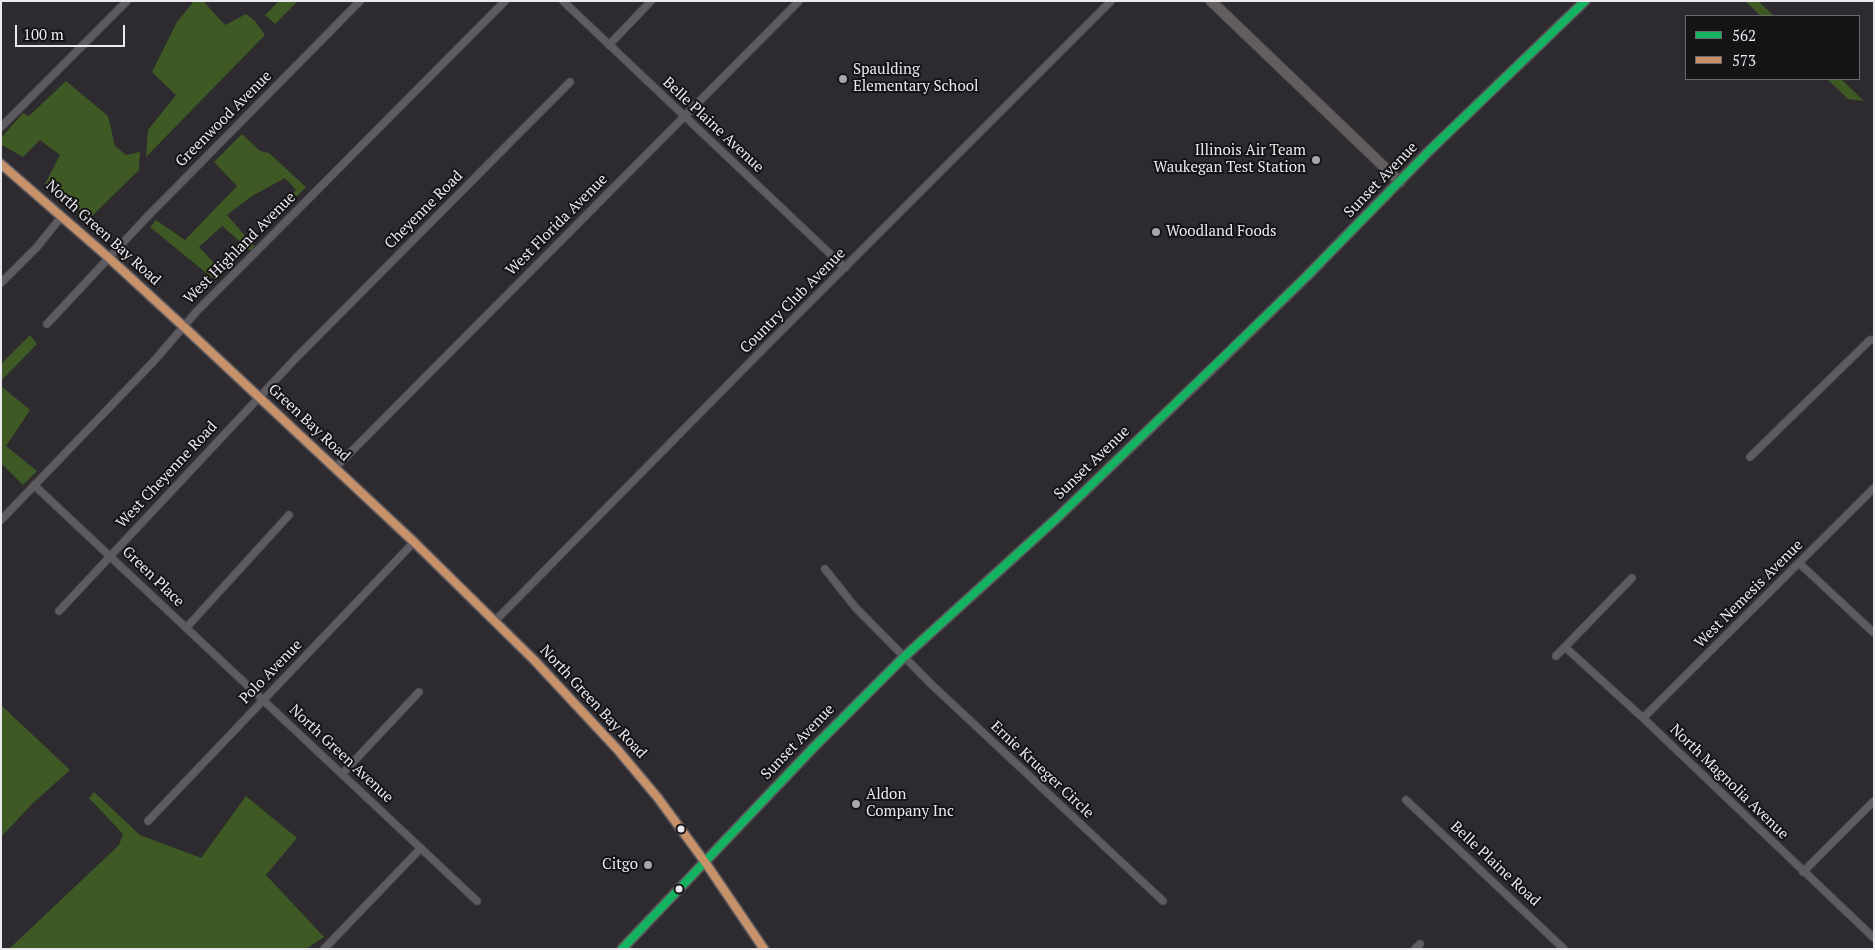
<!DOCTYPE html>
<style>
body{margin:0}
#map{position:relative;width:1875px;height:950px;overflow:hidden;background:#2d2b2f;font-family:"PT Serif",serif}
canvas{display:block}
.frame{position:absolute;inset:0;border:2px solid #ece9ee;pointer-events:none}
.legend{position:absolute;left:1685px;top:15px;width:175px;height:65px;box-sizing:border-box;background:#151316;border:1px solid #6b696c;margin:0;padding:6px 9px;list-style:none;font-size:15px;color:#ece9ee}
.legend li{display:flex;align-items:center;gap:10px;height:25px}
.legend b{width:25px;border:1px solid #6b696c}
.scale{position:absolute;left:15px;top:25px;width:110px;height:22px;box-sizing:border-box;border:2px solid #ece9ee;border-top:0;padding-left:6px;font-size:15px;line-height:18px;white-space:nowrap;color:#ece9ee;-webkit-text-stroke:4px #151316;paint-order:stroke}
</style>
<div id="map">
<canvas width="1875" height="950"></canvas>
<div class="frame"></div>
<ul class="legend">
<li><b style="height:6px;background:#13b361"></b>562</li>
<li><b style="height:6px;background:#c7916a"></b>573</li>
</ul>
<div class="scale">100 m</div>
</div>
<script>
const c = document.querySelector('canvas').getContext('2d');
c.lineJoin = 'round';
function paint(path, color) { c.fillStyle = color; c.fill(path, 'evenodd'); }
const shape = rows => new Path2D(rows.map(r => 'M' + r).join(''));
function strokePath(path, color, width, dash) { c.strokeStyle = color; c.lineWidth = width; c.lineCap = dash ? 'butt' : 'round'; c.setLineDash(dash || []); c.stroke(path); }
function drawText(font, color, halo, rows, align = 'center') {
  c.font = font + ' "PT Serif",serif'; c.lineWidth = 4; c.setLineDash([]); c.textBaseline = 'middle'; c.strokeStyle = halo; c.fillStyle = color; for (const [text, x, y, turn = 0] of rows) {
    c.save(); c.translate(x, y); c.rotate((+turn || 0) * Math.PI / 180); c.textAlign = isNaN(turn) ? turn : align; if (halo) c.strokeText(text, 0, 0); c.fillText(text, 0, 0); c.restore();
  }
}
paint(shape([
 [194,1,204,2,225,25,246,14,255,21,265,35,146,157,148,130,176,95,152,72,177,22],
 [279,1,298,1,275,24,265,15],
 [1745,1,1758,1,1774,16,1761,16],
 [1827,79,1841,79,1864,101,1848,99],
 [66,81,108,116,115,146,126,155,140,152,139,170,90,218,45,184,60,155,40,140,23,157,2,145,1,138,23,113,29,116],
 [242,134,260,151,269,153,306,187,272,222,267,219,296,190,285,178,252,196,227,215,254,246,251,251,222,226,199,247,223,272,216,281,150,227,156,220,185,240,237,186,214,162],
 [30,335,37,344,1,381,1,364],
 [1,386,30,410,6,446,37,471,23,485,1,463],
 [1,705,70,770,33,803,1,837],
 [94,792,140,835,201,858,246,796,297,838,266,875,324,937,306,949,9,949,119,845,123,834,89,798]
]), '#3e5923');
const street = shape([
 [563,1,845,268],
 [609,45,651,1],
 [1,127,127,1],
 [1,283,37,247,62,216],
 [47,324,147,217,360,1],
 [1750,457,1870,340,1874,340],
 [335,468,799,1],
 [34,485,477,901],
 [1,520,154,361,197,311,505,1],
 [1799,563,1874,633],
 [825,569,855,607,931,684,1163,901],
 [59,611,296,358,570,82],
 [495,621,769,343,1111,1],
 [187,627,289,515],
 [1565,647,1643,718,1874,938],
 [1556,656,1632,578],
 [1643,718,1874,488],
 [342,774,419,692],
 [1406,800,1564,949],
 [148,821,414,542],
 [1803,872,1874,801],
 [324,949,421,848],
 [1415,949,1420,944]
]);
const secondary = shape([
 [1211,1,1400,182],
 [622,949,814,747,904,657,1057,518,1224,357,1307,276,1430,150,1585,1]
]);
const primary = shape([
 [1,164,108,257,183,326,414,542,535,661,617,749,658,798,705,862,764,949]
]);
strokePath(street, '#49474a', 9);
strokePath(secondary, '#49474a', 12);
strokePath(primary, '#49474a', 12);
strokePath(street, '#5e5c60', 7);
strokePath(secondary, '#625d5f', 10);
strokePath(primary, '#6e6669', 10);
strokePath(shape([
 [622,949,814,747,904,657,1057,518,1307,276,1430,150,1585,1]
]), '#13b361', 8);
strokePath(shape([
 [1,164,108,257,183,326,414,542,535,661,617,749,658,798,705,862,764,949]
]), '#c7916a', 8);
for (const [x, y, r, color] of [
 [843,79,5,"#a9a6ab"],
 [1316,160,5,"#a9a6ab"],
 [1156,232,5,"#a9a6ab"],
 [856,804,5,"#a9a6ab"],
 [681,829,4.5,"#ece9ee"],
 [648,865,5,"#a9a6ab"],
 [679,889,4.5,"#ece9ee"]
]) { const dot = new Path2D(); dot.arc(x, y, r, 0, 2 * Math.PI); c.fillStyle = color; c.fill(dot); strokePath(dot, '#151316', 2); }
drawText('15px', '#ece9ee', '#151316', [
 ["Spaulding",853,70],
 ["Elementary School",853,87],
 ["Illinois Air Team",1306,151,"right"],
 ["Waukegan Test Station",1306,168,"right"],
 ["Woodland Foods",1166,232],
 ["Aldon",866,795],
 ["Company Inc",866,812],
 ["Citgo",638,865,"right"]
], 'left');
drawText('15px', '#ece9ee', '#151316', [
 ["Greenwood Avenue",224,119,-45],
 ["Belle Plaine Avenue",713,125,43],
 ["Sunset Avenue",1381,180,-46],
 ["Cheyenne Road",424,210,-45],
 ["West Florida Avenue",557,225,-45],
 ["North Green Bay Road",103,233,42],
 ["West Highland Avenue",240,248,-45],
 ["Country Club Avenue",793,301,-45],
 ["Green Bay Road",309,423,43],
 ["Sunset Avenue",1092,463,-44],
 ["West Cheyenne Road",167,475,-47],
 ["Green Place",153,577,44],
 ["West Nemesis Avenue",1749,594,-45],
 ["Polo Avenue",271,672,-46],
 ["North Green Bay Road",593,702,47],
 ["Sunset Avenue",798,742,-46],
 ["North Green Avenue",341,754,43],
 ["Ernie Krueger Circle",1042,770,43],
 ["North Magnolia Avenue",1729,782,44],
 ["Belle Plaine Road",1495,864,43]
]);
</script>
